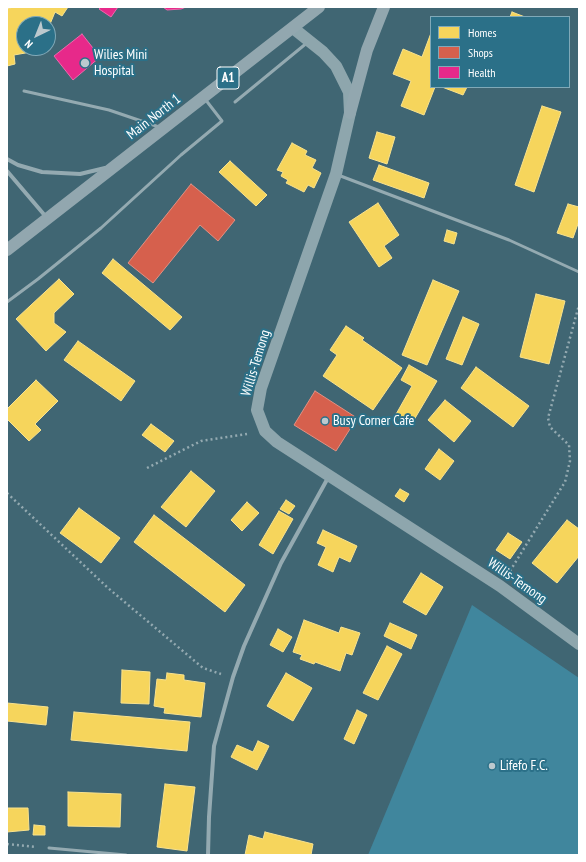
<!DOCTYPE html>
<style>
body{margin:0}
#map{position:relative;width:586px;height:862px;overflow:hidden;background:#406673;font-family:"PT Sans Narrow",sans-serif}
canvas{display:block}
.frame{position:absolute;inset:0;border:8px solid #fff;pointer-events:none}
.legend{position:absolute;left:430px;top:16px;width:140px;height:72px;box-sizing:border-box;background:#2b7088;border:1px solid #80a9b8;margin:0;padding:5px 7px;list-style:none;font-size:12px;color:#fff}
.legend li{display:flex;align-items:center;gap:8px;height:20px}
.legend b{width:20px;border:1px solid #80a9b8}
.north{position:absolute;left:16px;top:16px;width:40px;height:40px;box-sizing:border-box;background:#2b7088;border:1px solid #80a9b8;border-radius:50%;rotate:223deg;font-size:11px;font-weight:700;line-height:16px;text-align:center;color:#fff}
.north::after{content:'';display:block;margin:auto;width:14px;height:18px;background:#bcc9ce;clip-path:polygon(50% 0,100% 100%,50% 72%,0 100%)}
</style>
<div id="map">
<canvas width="586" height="862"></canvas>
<div class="frame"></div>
<ul class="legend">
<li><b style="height:11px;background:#f6d55c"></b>Homes</li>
<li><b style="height:11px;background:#d6604d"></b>Shops</li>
<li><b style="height:11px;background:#e7298a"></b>Health</li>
</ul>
<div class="north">N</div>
</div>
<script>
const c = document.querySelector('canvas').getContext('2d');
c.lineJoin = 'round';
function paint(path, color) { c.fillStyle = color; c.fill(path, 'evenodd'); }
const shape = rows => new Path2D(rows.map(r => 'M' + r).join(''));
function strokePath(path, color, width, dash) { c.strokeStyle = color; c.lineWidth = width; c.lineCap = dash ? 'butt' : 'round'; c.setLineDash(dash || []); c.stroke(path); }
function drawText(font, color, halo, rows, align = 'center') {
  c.font = font + ' "PT Sans Narrow",sans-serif'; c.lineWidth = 4; c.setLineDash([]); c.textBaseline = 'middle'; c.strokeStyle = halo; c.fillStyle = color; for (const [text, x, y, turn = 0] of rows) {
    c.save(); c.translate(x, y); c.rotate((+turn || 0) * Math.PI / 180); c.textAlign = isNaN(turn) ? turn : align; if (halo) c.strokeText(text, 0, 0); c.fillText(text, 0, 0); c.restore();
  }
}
paint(shape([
 [472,605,579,678,579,855,368,855]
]), '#40869d');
const homes = shape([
 [13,7,68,7,62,16,55,12,48,29,48,24,24,24,24,48,30,48,31,52,14,55,15,64,7,66,7,9,13,7],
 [512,12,525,17,510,17,512,12],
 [431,33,431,87,435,87,424,115,401,106,411,81,393,74,403,49,422,57,431,33],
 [442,87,467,87,463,95,442,87],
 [542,106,561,112,534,192,515,185,542,106],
 [377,132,395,137,387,164,369,158,377,132],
 [292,143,307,151,305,155,316,160,312,168,321,173,314,188,308,185,304,192,286,183,288,180,281,176,283,172,277,170,292,143],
 [230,161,267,195,256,206,219,172,230,161],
 [379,165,429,183,424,198,373,180,379,165],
 [378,203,399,235,384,246,392,258,379,267,349,222,378,203],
 [568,204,579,207,579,221,573,238,557,233,568,204],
 [447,230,457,233,454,244,444,241,447,230],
 [113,259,182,317,170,330,102,273,113,259],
 [59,279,74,294,54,313,54,323,66,332,46,351,16,319,59,279],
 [433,280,459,291,427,365,402,355,433,280],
 [536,294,565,301,549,364,520,357,536,294],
 [463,317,479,324,462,365,446,359,463,317],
 [346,326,364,338,362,340,402,368,373,410,323,376,337,355,330,350,346,326],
 [78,341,135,381,121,401,64,360,78,341],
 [409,365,437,381,411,425,395,416,412,386,401,380,409,365],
 [476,367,529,406,513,427,461,388,476,367],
 [36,380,58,401,35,424,41,430,29,441,7,419,7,409,36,380],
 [445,400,471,421,454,442,428,420,445,400],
 [151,424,174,441,165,452,142,435,151,424],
 [439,449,454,461,440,480,425,469,439,449],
 [191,471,215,491,186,527,161,507,191,471],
 [400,489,409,494,404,502,395,496,400,489],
 [286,500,295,506,289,514,280,509,286,500],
 [247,502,259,513,242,531,231,520,247,502],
 [79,508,120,538,101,563,60,533,79,508],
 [279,511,293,519,273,554,259,545,279,511],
 [154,515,245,585,225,612,134,542,154,515],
 [567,520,579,529,579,556,557,583,532,563,567,520],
 [323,530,357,546,350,562,339,557,333,572,318,565,326,547,317,543,323,530],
 [508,533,522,542,510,559,496,550,508,533],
 [421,573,443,587,426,615,403,602,421,573],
 [304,620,339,633,341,627,360,633,352,655,346,653,340,671,315,662,314,664,300,659,302,655,293,652,304,620],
 [390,623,417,635,411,649,384,636,390,623],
 [278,629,292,637,283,652,270,645,278,629],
 [387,646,402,654,378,700,363,693,387,646],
 [122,670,150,672,149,704,121,703,122,670],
 [167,673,184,675,184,680,205,683,201,717,164,713,165,708,154,706,157,679,166,680,167,673],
 [286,673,312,688,293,721,267,706,286,673],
 [7,703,48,707,46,725,7,721,7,703],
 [357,710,367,715,354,744,344,739,357,710],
 [74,712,190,722,187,751,71,740,74,712],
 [258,741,269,746,257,770,231,757,237,745,253,752,258,741],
 [165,784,195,787,187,851,157,847,165,784],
 [68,792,121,794,120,827,68,826,68,792],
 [7,808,28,808,29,830,7,832,7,808],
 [34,825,45,826,45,835,33,835,34,825],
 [265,832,313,844,311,855,245,855,249,835,263,839,265,832]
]);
paint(homes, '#f6d55c');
strokePath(homes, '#f9e28d', 1);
const shops = shape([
 [191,184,235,220,218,241,200,225,153,283,128,263,191,184],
 [315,391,357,418,336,451,294,425,315,391]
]);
paint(shops, '#d6604d');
strokePath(shops, '#e29082', 1);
const health = shape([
 [101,7,118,7,111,17,99,9,101,7],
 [163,7,186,7,181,9,167,10,163,7],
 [82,34,100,57,73,80,54,56,82,34]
]);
paint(health, '#e7298a');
strokePath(health, '#ee69ad', 1);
strokePath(shape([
 [147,468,201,441,247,434],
 [7,493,108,588,203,668,221,674],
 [510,571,565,482,570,461,569,445,550,427,548,418,579,305],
 [7,844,36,847]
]), '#94aab1', 2.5, [2, 3]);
strokePath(shape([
 [24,91,109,110,159,127],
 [235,102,308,42],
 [338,175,509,240,579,272],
 [7,302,38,279,101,228,181,155,222,121,205,99],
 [49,848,126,855]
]), '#94aab1', 3);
strokePath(shape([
 [7,159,18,165,42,172,80,174,105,168],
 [7,171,47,218],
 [208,855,209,817,214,746,233,677,244,646,281,563,329,476]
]), '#94aab1', 4);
strokePath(shape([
 [293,28,323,52,336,66,349,92,350,113,336,174,261,388,257,410,265,431,277,442,500,586,579,644]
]), '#8ea6ad', 12);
strokePath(shape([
 [350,113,367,50,384,7],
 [7,250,319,7]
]), '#92a7af', 12);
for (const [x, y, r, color] of [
 [85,63,5,"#bcc9ce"],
 [325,421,4,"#bcc9ce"],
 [492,766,4,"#bcc9ce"]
]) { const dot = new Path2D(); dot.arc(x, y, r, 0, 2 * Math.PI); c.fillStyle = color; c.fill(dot); strokePath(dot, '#2b7088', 1.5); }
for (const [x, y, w] of [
 [228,78,22]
]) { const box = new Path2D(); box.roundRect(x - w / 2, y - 11, w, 22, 3); c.fillStyle = '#2b7088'; c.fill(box); strokePath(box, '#fff', 1); }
drawText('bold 13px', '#fff', null, [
 ["A1",228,78]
]);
drawText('14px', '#fff', '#2b7088', [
 ["Wilies Mini",94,55],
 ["Hospital",94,71],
 ["Busy Corner Cafe",333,421],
 ["Lifefo F.C.",500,766]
], 'left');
drawText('14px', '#fff', '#2b7088', [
 ["Main North 1",154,117,-38],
 ["Willis-Temong",256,363,-73],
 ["Willis-Temong",517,581,35]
]);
</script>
